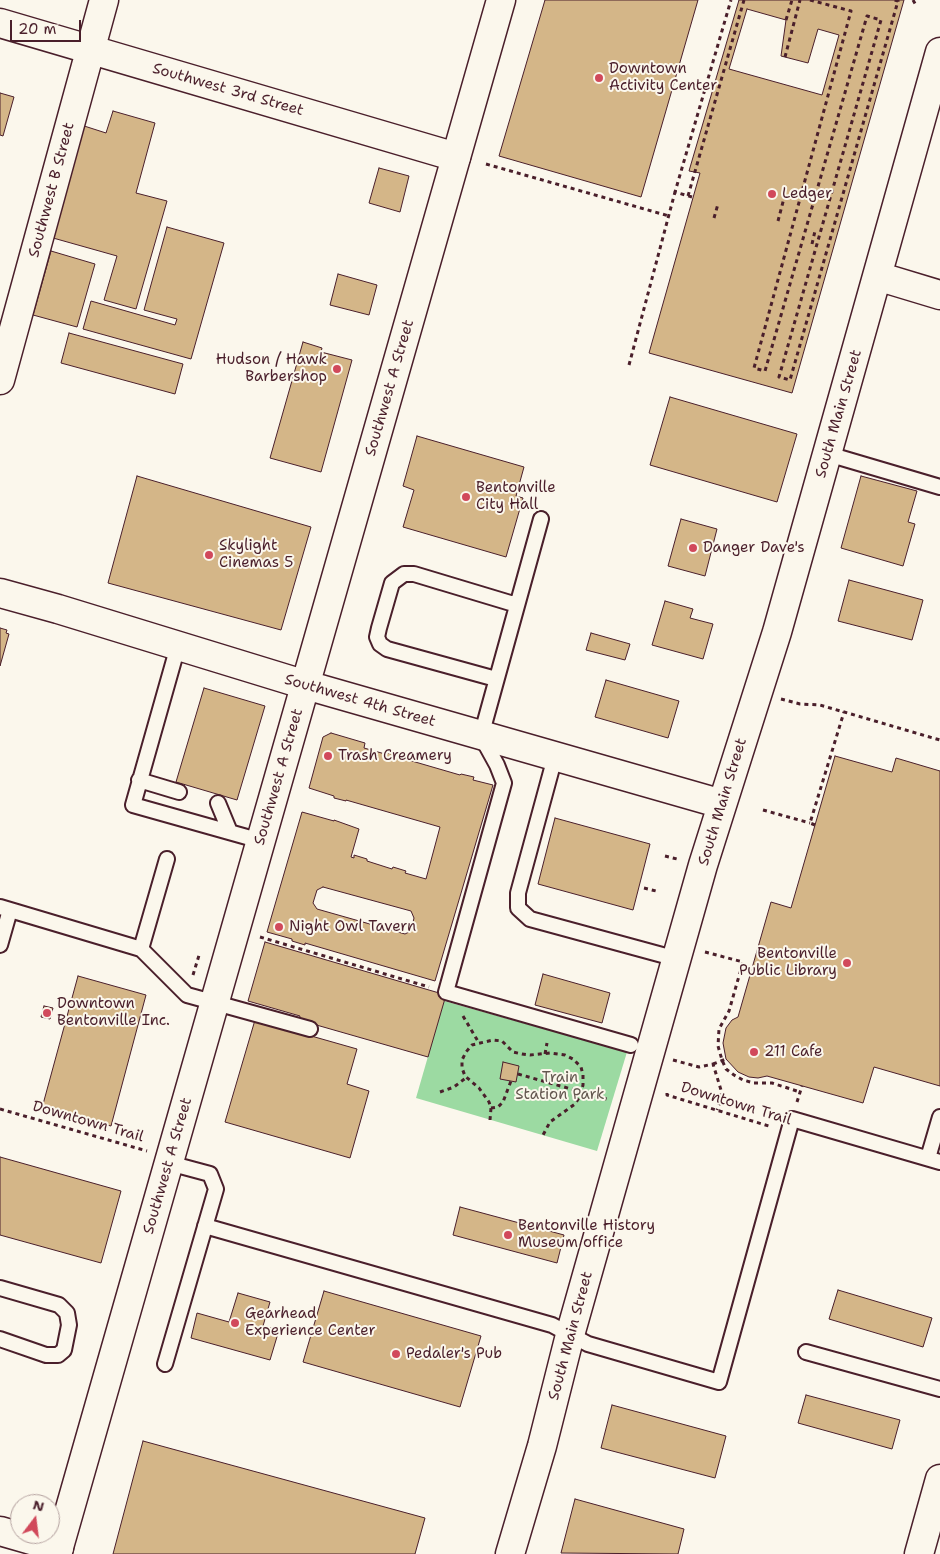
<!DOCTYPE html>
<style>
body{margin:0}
#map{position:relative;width:940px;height:1554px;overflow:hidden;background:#fbf7ec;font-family:"Shantell Sans",sans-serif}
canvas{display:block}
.north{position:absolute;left:10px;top:1494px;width:50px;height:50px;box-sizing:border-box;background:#fbf7ec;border:1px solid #b4a19f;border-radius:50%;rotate:15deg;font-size:14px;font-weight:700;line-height:20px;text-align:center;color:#4a1f2b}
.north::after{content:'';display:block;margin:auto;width:18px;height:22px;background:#d1495b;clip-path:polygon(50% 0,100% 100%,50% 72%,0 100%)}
.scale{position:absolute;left:10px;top:20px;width:71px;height:22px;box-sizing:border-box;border:2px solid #4a1f2b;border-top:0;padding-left:6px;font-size:15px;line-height:18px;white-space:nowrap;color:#4a1f2b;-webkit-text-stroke:4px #fbf7ec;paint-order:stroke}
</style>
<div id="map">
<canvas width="940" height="1554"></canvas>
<div class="north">N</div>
<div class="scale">20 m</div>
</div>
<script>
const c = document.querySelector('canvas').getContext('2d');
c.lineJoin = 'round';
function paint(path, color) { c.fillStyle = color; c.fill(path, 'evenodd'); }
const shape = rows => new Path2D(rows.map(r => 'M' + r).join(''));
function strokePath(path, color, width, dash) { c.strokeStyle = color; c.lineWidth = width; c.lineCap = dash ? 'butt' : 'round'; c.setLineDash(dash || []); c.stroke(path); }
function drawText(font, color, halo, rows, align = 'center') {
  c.font = font + ' "Shantell Sans",sans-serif'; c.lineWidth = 4; c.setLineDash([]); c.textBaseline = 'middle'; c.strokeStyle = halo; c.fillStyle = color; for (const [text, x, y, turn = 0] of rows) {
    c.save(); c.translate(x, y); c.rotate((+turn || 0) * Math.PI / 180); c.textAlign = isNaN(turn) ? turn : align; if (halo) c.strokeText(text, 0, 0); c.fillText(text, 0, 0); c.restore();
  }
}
paint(shape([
 [444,1001,627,1052,597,1151,416,1098]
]), '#9cdaa2');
const building = shape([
 [545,0,698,0,641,197,499,156,545,0],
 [739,0,904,0,792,393,649,353,700,173,689,171,739,0],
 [747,9,786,20,781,56,808,63,818,29,839,35,822,95,729,69,747,9],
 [0,93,14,97,3,136,0,135,0,93],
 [113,111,155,123,136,193,167,201,136,309,104,300,117,256,46,236,78,124,106,133,113,111],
 [379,168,409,176,400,212,369,203,379,168],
 [167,227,224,243,191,359,83,329,91,301,175,325,177,319,144,310,167,227],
 [51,251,95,264,77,327,33,315,51,251],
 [338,274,377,285,369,315,330,305,338,274],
 [69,333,183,364,175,394,61,363,69,333],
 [303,342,322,348,321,352,352,360,321,472,270,458,303,342],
 [670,397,797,434,777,502,650,465,670,397],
 [417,436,524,467,516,496,523,498,506,557,403,527,414,490,403,486,417,436],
 [137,476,311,527,281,630,108,583,137,476],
 [861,476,917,491,908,522,915,524,903,566,841,548,861,476],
 [681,519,717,529,705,576,668,566,681,519],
 [849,580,923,600,912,640,838,621,849,580],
 [665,601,693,609,690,618,713,624,703,659,652,645,665,601],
 [0,628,7,630,6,633,9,634,0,666,0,628],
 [591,633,630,644,625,660,586,650,591,633],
 [606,680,679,701,668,738,595,717,606,680],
 [204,688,265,706,237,800,176,782,204,688],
 [331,733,365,743,364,748,385,754,385,752,398,756,398,757,460,775,461,774,474,777,473,780,493,785,435,981,305,943,305,945,292,941,292,939,267,932,302,812,334,821,334,820,359,829,351,857,354,858,354,855,367,859,367,861,392,869,393,867,406,871,405,873,426,879,440,827,346,800,346,801,334,798,334,796,309,788,323,737,331,733],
 [323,887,411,911,414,918,411,931,405,934,317,909,313,903,317,890,323,887],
 [835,756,892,772,896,758,940,771,940,1086,874,1067,863,1103,767,1076,758,1078,749,1077,738,1072,726,1059,723,1043,726,1028,732,1020,738,1017,771,902,791,908,835,756],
 [555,818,650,844,633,910,538,884,555,818],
 [265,942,446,995,428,1057,299,1020,300,1016,248,1001,265,942],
 [543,974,610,993,602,1023,535,1005,543,974],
 [78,976,146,995,111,1126,42,1108,78,976],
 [44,1006,53,1008,50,1019,41,1017,44,1006],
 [255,1020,357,1049,347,1084,369,1091,350,1158,225,1122,255,1020],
 [503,1062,519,1066,516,1082,500,1079,503,1062],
 [0,1157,121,1191,101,1263,0,1235,0,1157],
 [460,1207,564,1235,557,1263,453,1235,460,1207],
 [838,1290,932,1318,923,1347,829,1319,838,1290],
 [324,1291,481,1336,460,1407,303,1362,324,1291],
 [238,1293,270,1302,263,1326,279,1330,270,1360,191,1338,197,1313,229,1322,238,1293],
 [806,1395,900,1420,892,1449,798,1423,806,1395],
 [612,1405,726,1436,715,1478,601,1448,612,1405],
 [143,1441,425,1518,415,1554,113,1554,143,1441],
 [575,1499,684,1529,678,1554,561,1553,575,1499]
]);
paint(building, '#d4b688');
strokePath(building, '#4a1f2b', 1);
const lane = shape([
 [828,454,940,487],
 [541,519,481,736,497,765,504,783,446,992,631,1045],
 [178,646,133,805,261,841],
 [496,679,387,649,380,644,377,637,379,628,392,583,404,574,414,574,517,605],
 [555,757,518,893,518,908,530,919,677,959],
 [139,780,179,792],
 [218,803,230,832],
 [0,907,141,949,187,995,310,1029],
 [0,945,10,910],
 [141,949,167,859],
 [928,1158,940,1117],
 [205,1226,552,1325,588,1344,719,1382,792,1119,940,1162],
 [0,1288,59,1305,67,1313,69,1325,64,1350,58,1355,46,1355,0,1339],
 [806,1352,940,1389],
 [165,1364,216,1189,210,1174,169,1163]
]);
const street = shape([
 [0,23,456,157],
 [0,380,104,0],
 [0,593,58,609,306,685],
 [0,1531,59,1548],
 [919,1554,940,1479]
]);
const secondary = shape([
 [877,276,940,295],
 [306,685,722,804],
 [57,1554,501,0],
 [510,1554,542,1446,570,1335,703,865,777,632,940,52]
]);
strokePath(lane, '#4a1f2b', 18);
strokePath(street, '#4a1f2b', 31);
strokePath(secondary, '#4a1f2b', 31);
strokePath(shape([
 [810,0,851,11,754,368,765,371,867,16,881,20,779,377,790,380,898,1,894,0],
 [913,0,917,7],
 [786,20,792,0],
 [785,57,800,0],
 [486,164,669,216],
 [688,196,744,0],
 [692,197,675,192,731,0],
 [714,218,718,204],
 [778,221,784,198],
 [812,244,815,231],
 [629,365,675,192],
 [781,699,800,704,820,705,940,740],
 [763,810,810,823],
 [815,825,810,823,844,712],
 [665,856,677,859],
 [644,888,656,891],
 [260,937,429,987],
 [705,952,743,962,729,1011,719,1029,718,1046,722,1060,726,1069,734,1075,743,1080,754,1083,772,1083,800,1092],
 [193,975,200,952],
 [463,1016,479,1043],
 [545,1054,547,1043],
 [673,1060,699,1067,713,1064,721,1090,721,1100,717,1110],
 [713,1064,726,1059],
 [518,1074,610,1100],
 [440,1092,454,1087,467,1077],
 [667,1093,667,1095,772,1127],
 [797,1102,802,1086],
 [491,1108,498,1107,503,1102,511,1081],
 [0,1109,147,1151],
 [490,1120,491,1108,489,1102,479,1088,465,1076,462,1068,462,1060,466,1052,472,1045,493,1040,502,1041,513,1052,522,1054,530,1055,550,1053,565,1055,573,1059,581,1067,583,1075,583,1085,580,1096,575,1104,550,1122,543,1135]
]), '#4a1f2b', 3, [4, 4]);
strokePath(lane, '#fbf7ec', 14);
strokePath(street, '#fbf7ec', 28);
strokePath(secondary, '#fbf7ec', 28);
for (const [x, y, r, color] of [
 [599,78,5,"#d1495b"],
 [772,194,5,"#d1495b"],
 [337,369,5,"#d1495b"],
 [466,497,5,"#d1495b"],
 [693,548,5,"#d1495b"],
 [209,555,5,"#d1495b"],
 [328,756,5,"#d1495b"],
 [279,927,5,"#d1495b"],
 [847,963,5,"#d1495b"],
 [47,1013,5,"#d1495b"],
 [754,1052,5,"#d1495b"],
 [508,1235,5,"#d1495b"],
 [235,1323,5,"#d1495b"],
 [396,1354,5,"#d1495b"]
]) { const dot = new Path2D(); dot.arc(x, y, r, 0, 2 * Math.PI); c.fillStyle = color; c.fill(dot); strokePath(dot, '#fbf7ec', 2); }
drawText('15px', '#4a1f2b', '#fbf7ec', [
 ["Downtown",609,69],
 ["Activity Center",609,86],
 ["Ledger",782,194],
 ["Hudson / Hawk",327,360,"right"],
 ["Barbershop",327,377,"right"],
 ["Bentonville",476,488],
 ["City Hall",476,505],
 ["Skylight",219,546],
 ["Cinemas 5",219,563],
 ["Danger Dave's",703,548],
 ["Trash Creamery",338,756],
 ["Night Owl Tavern",289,927],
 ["Bentonville",837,954,"right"],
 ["Public Library",837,971,"right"],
 ["Downtown",57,1004],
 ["Bentonville Inc.",57,1021],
 ["211 Cafe",764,1052],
 ["Bentonville History",518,1226],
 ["Museum office",518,1243],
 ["Gearhead",245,1314],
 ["Experience Center",245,1331],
 ["Pedaler's Pub",406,1354]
], 'left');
drawText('15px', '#4a1f2b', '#fbf7ec', [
 ["Southwest 3rd Street",228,90,16],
 ["Southwest B Street",52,190,-75],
 ["Southwest A Street",390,388,-74],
 ["South Main Street",839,414,-74],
 ["Southwest 4th Street",360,701,16],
 ["Southwest A Street",279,777,-74],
 ["South Main Street",723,802,-73],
 ["Downtown Trail",736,1104,17],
 ["Downtown Trail",88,1122,16],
 ["Southwest A Street",168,1166,-74],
 ["South Main Street",571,1336,-75]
]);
drawText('15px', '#63574f', '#fbf7ec', [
 ["Train",560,1078],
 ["Station Park",560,1095]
]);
</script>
